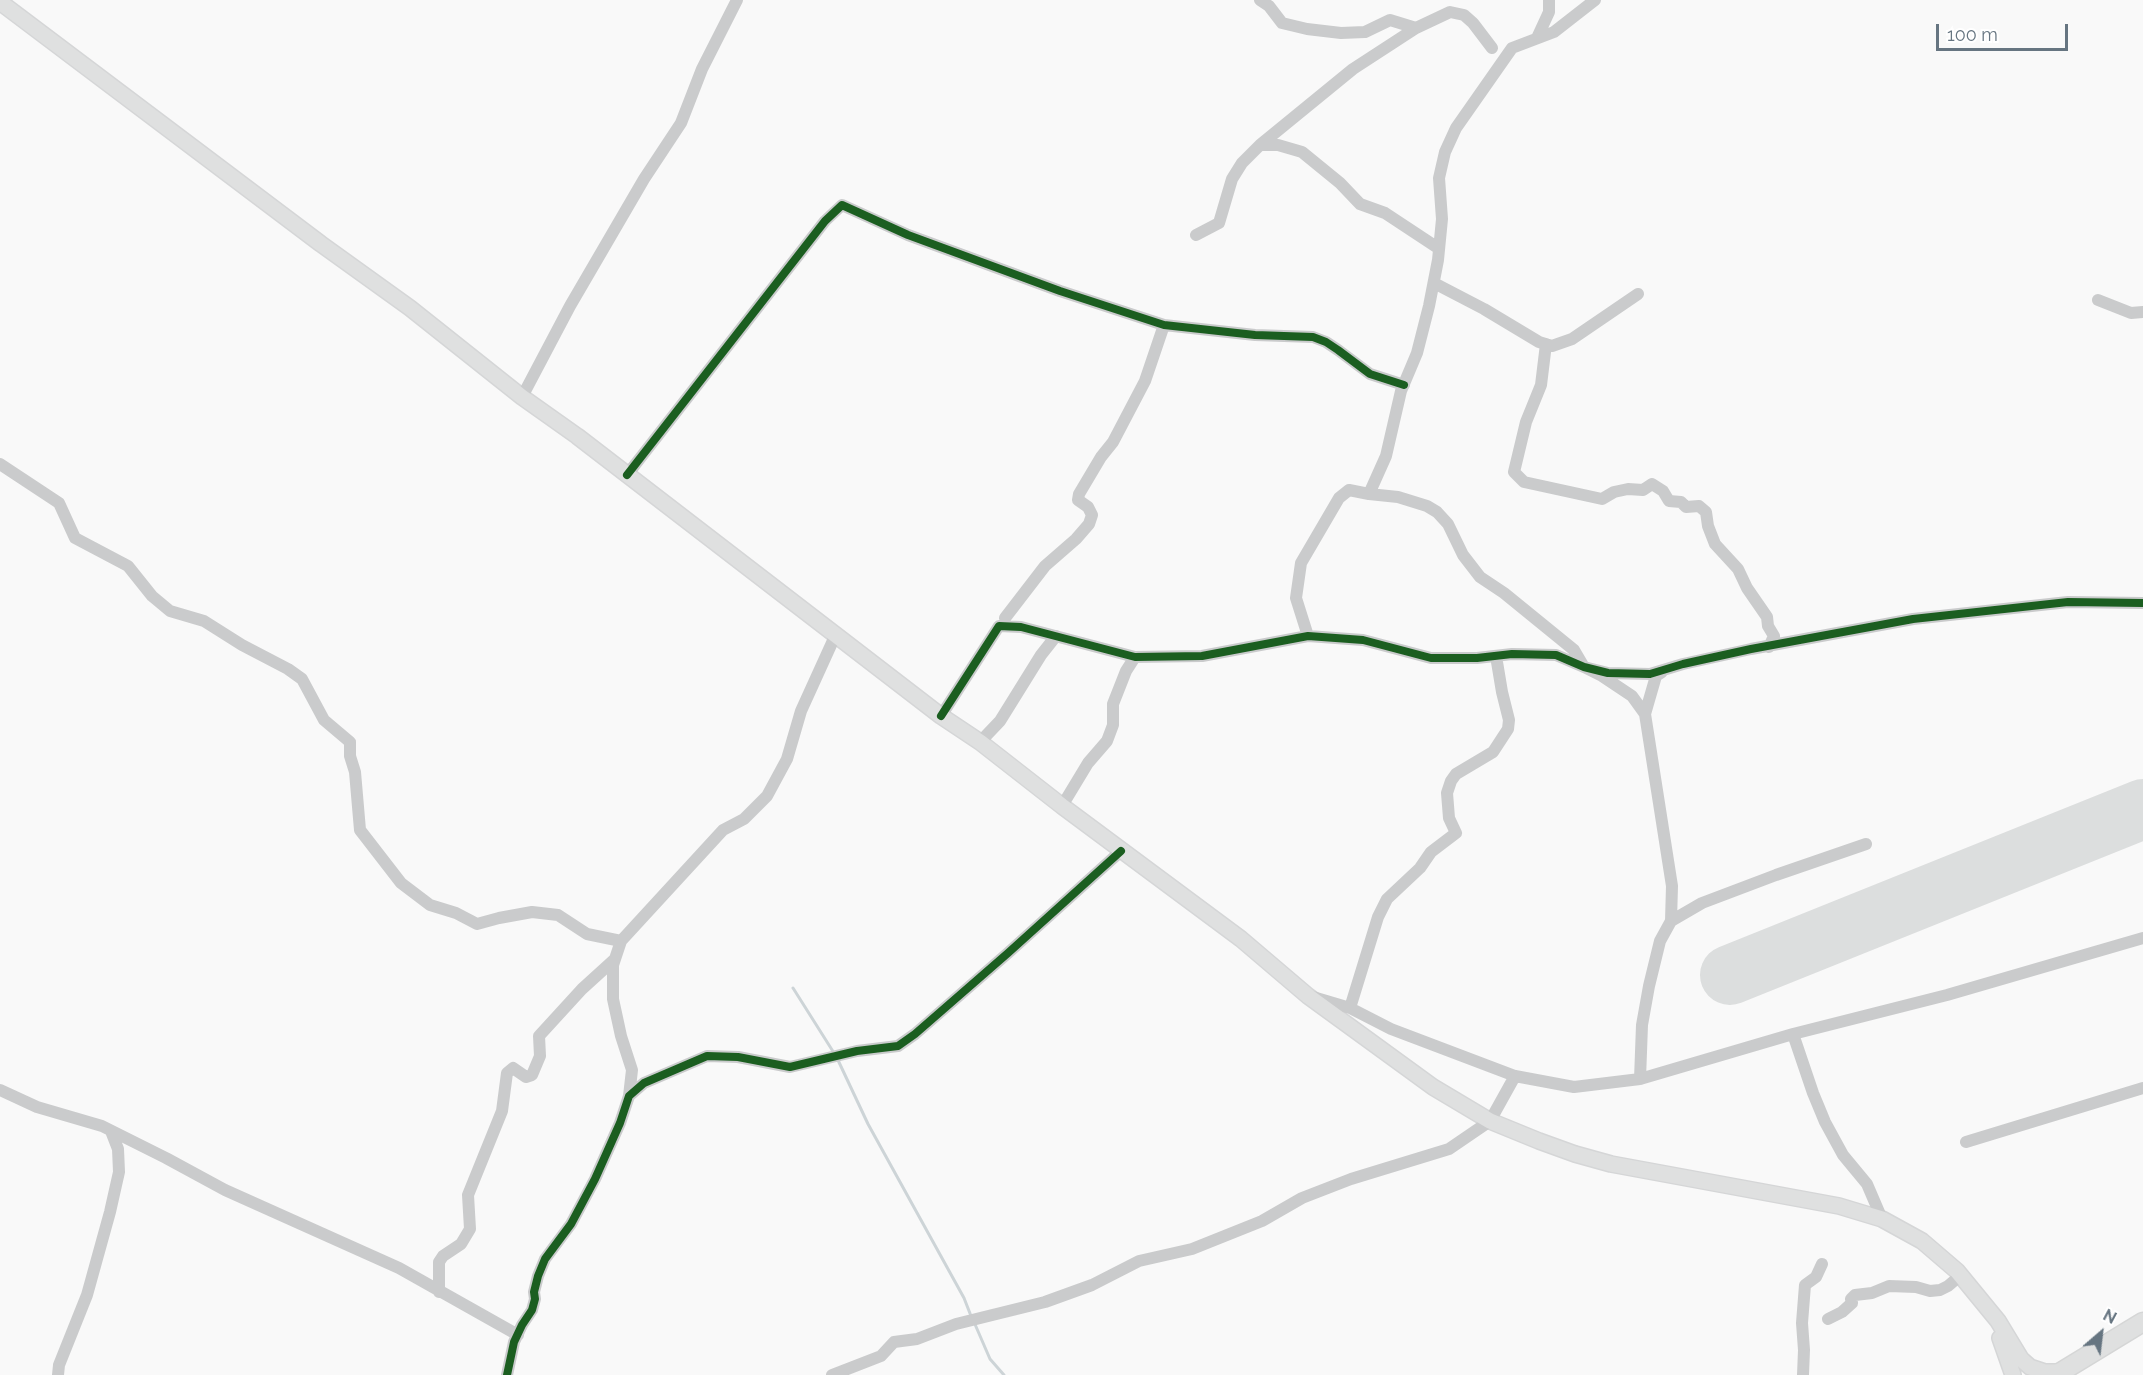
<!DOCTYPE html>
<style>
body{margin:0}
#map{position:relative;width:2143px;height:1375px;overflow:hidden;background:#f9f9f9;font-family:Raleway,sans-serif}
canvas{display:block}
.north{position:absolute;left:2071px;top:1303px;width:60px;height:60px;-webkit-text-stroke:4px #fff;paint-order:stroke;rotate:28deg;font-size:16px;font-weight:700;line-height:24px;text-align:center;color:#667581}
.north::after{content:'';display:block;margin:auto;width:21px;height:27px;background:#667581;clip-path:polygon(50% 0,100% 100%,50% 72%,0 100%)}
.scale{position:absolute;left:1936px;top:24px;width:132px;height:27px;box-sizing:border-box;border:3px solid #667581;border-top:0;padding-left:8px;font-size:18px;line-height:21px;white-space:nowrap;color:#667581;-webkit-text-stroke:4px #fff;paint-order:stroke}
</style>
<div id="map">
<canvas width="2143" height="1375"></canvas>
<div class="north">N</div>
<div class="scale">100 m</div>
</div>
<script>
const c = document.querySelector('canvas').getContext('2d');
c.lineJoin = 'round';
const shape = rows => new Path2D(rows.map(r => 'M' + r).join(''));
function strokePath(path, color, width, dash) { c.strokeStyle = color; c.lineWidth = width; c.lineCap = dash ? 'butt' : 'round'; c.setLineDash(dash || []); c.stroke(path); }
strokePath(shape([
 [793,988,834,1053],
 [837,1058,868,1124,964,1298,971,1316],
 [974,1322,990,1359,1004,1375]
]), '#cdd4d7', 3);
strokePath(shape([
 [1730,975,2143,809]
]), '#dcdede', 60);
const major = shape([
 [0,2,321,244,410,308,522,397,577,436,941,716,980,742,1062,806,1241,939,1308,996,1433,1087,1490,1121,1539,1141,1575,1154,1611,1164,1839,1206,1882,1219,1922,1241,1957,1271,1998,1321,2021,1359,2030,1367,2045,1372,2063,1372],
 [2000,1338,2013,1375]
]);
const highway = shape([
 [2056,1375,2143,1322]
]);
strokePath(major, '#d5d6d7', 18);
strokePath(highway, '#d5d6d6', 21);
strokePath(shape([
 [1260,0,1269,6,1282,23,1307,29,1341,33,1365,32,1390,20,1416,28],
 [1537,38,1549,12,1549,0],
 [1260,145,1353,69,1416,28,1450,12,1464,15,1473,23,1492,48],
 [1196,235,1219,223,1232,179,1242,163,1260,145,1278,145,1302,152,1340,183,1360,204,1385,213,1438,248],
 [1434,283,1484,309,1539,342,1552,346,1572,339,1638,294],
 [2098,300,2131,313,2143,312],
 [1546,344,1541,385,1526,422,1514,472,1524,482,1602,499,1614,492,1628,489,1643,490,1652,484,1663,491,1669,501,1681,502,1686,507,1699,506,1706,512,1708,526,1715,544,1738,569,1747,588,1767,617,1768,626,1774,636,1769,647],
 [522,397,570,306,644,179,681,123,702,69,737,0],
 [0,464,59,503,75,538,128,566,152,596,170,611,204,621,242,645,288,669,302,679,324,720,350,742,350,756,355,772,360,830,401,883,430,905,456,913,477,924,499,918,532,912,558,915,587,934,621,941],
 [627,475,825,221,842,205,908,235,1060,291,1164,325,1255,335,1313,337,1326,342,1338,350,1370,374,1404,385],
 [1369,494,1398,497,1427,506,1437,512,1448,524,1463,555,1480,577,1504,593,1574,650,1584,667,1602,676,1632,696,1645,714,1672,886,1671,921,1660,941,1649,986,1642,1025,1640,1079],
 [1005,618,1045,566,1076,539,1089,524,1092,515,1088,507,1078,500,1079,494,1101,457,1113,442,1145,381,1164,325],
 [1308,636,1296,598,1301,563,1339,498,1349,490,1369,494,1386,456,1401,391,1417,353,1429,306,1438,260,1442,219,1439,178,1445,152,1456,128,1512,48,1554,32,1595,0],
 [1645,714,1656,676,1662,672],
 [941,716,999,626,1021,627,1135,657,1202,656,1308,636,1363,640,1431,658,1477,658,1512,654,1556,655,1584,667,1608,673,1650,674,1683,664,1751,649,1913,619,2068,602,2143,603],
 [980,742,1000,721,1041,655,1056,636],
 [1062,806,1088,763,1107,741,1113,725,1113,704,1126,671,1135,657],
 [1671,921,1702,903,1776,875,1866,844],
 [1313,997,1350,1008,1391,1029,1515,1076,1574,1087,1640,1079,1793,1034,1947,995,2143,938],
 [1350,1008,1378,917,1387,899,1420,868,1431,852,1456,833,1449,818,1447,793,1451,781,1456,774,1493,752,1508,729,1509,720,1502,692,1496,656],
 [1793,1034,1813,1093,1825,1122,1843,1155,1867,1184,1882,1219],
 [0,1090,37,1107,102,1126,166,1158,225,1190,399,1268,518,1335],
 [629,1096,632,1070,621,1036,613,999,613,965,621,941,723,830,744,819,767,796,787,759,801,711,836,634],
 [1966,1142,2143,1088],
 [439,1292,439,1262,443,1256,461,1244,470,1229,468,1195,502,1111,507,1073,513,1068,526,1077,532,1075,540,1056,539,1036,582,989,615,959],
 [1828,1319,1842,1312,1852,1303,1851,1299,1855,1295,1872,1293,1889,1286,1916,1287,1930,1291,1940,1290,1948,1286,1961,1275],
 [58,1375,59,1365,87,1295,110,1212,119,1172,118,1149,111,1131],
 [507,1375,514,1342,522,1325,532,1310,535,1299,534,1292,538,1276,545,1259,571,1224,595,1179,620,1123,629,1096,644,1083,707,1056,738,1057,790,1067,857,1051,898,1046,915,1034,1008,953,1121,851],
 [832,1375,881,1356,894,1342,917,1339,956,1324,1045,1302,1092,1285,1139,1261,1192,1249,1262,1221,1302,1198,1351,1179,1449,1149,1490,1121,1515,1076],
 [1803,1375,1804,1350,1802,1323,1805,1285,1816,1277,1822,1264]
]), '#cacbcc', 12);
strokePath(major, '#dfe0e0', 15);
strokePath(highway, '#dfe0e0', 18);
strokePath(shape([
 [627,475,825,221,842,205,908,235,1060,291,1164,325,1255,335,1313,337,1326,342,1338,350,1370,374,1404,385],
 [941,716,999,626,1021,627,1135,657,1202,656,1308,636,1363,640,1431,658,1477,658,1512,654,1556,655,1584,667,1608,673,1650,674,1683,664,1751,649,1913,619,2068,602,2143,603],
 [507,1375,514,1342,522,1325,532,1310,535,1299,534,1292,538,1276,545,1259,571,1224,595,1179,620,1123,629,1096,644,1083,707,1056,738,1057,790,1067,857,1051,898,1046,915,1034,1008,953,1121,851]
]), '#1b5e20', 8);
</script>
